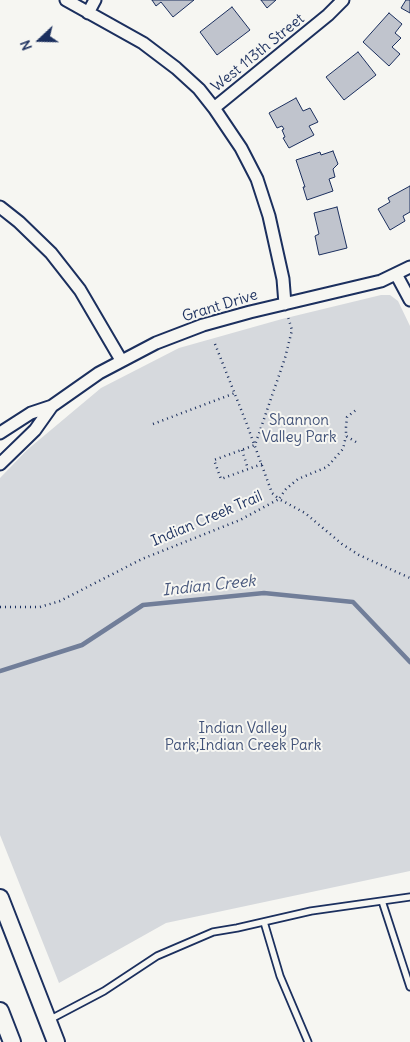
<!DOCTYPE html>
<style>
body{margin:0}
#map{position:relative;width:410px;height:1042px;overflow:hidden;background:#f6f6f2;font-family:Delius,sans-serif}
canvas{display:block}
.north{position:absolute;left:15px;top:15px;width:50px;height:50px;-webkit-text-stroke:4px #f6f6f2;paint-order:stroke;rotate:249deg;font-size:14px;font-weight:700;line-height:20px;text-align:center;color:#1b2f5e}
.north::after{content:'';display:block;margin:auto;width:18px;height:22px;background:#1b2f5e;clip-path:polygon(50% 0,100% 100%,50% 72%,0 100%)}
</style>
<div id="map">
<canvas width="410" height="1042"></canvas>
<div class="north">N</div>
</div>
<script>
const c = document.querySelector('canvas').getContext('2d');
c.lineJoin = 'round';
function paint(path, color) { c.fillStyle = color; c.fill(path, 'evenodd'); }
const shape = rows => new Path2D(rows.map(r => 'M' + r).join(''));
function strokePath(path, color, width, dash) { c.strokeStyle = color; c.lineWidth = width; c.lineCap = dash ? 'butt' : 'round'; c.setLineDash(dash || []); c.stroke(path); }
function drawText(font, color, halo, rows, align = 'center') {
  c.font = font + ' Delius,sans-serif'; c.lineWidth = 4; c.setLineDash([]); c.textBaseline = 'middle'; c.strokeStyle = halo; c.fillStyle = color; for (const [text, x, y, turn = 0] of rows) {
    c.save(); c.translate(x, y); c.rotate((+turn || 0) * Math.PI / 180); c.textAlign = isNaN(turn) ? turn : align; if (halo) c.strokeText(text, 0, 0); c.fillText(text, 0, 0); c.restore();
  }
}
paint(shape([
 [381,295,390,295,398,301,410,326,410,871,166,923,59,983,0,835,0,478,27,450,101,388,179,348,282,319]
]), '#d6d9dd');
strokePath(shape([
 [0,671,82,645,143,605,264,593,353,602,410,662]
]), '#717e99', 4.5);
const building = shape([
 [152,0,194,0,173,17,161,2,156,6,152,0],
 [261,0,276,0,267,8,261,0],
 [406,0,410,0,410,13,401,8,406,0],
 [232,7,250,30,217,55,200,32,232,7],
 [389,13,402,24,395,33,401,38,392,47,400,54,389,66,363,42,389,13],
 [358,52,376,75,344,100,326,77,358,52],
 [296,98,303,111,310,108,318,122,309,126,314,135,289,148,283,138,285,137,282,130,284,129,282,126,277,128,269,113,296,98],
 [333,151,338,164,333,169,335,177,329,179,333,191,307,200,303,187,305,187,296,160,320,152,321,155,333,151],
 [410,186,410,212,403,216,405,221,390,230,378,209,390,202,388,198,410,186],
 [337,207,347,248,319,255,315,236,319,234,314,213,337,207]
]);
paint(building, '#c0c4cd');
strokePath(building, '#1b2f5e', 1);
const lane = shape([
 [382,901,410,987],
 [264,922,280,976,308,1042],
 [49,1020,104,991,157,956,213,932,237,928,311,911,410,897]
]);
const street = shape([
 [66,0,143,43,176,68,199,89,214,108,241,148,257,179,269,216,283,279,285,304],
 [88,13,95,0],
 [214,108,328,15,343,0],
 [0,207,19,222,51,253,80,290,121,360],
 [396,274,410,300],
 [0,433,31,413,52,406,99,373,156,343,203,325,250,312,381,281,410,267],
 [0,464,35,430,52,406]
]);
const secondary = shape([
 [0,898,56,1042],
 [0,1011,12,1042]
]);
strokePath(lane, '#1b2f5e', 9);
strokePath(street, '#1b2f5e', 15);
strokePath(secondary, '#1b2f5e', 20);
strokePath(shape([
 [215,344,246,422,272,493,279,499,286,489,298,479,327,467,343,449,346,436],
 [153,424,235,393],
 [356,442,346,436,346,427,347,417,356,410],
 [242,450,248,469],
 [262,464,221,479,214,460,255,445,285,358,292,330,288,317],
 [0,607,40,607,60,601,142,559,240,520,279,499,305,513,342,544,359,555,410,578]
]), '#1b2f5e', 2.5, [1, 4]);
strokePath(lane, '#f6f6f2', 5.5);
strokePath(street, '#f6f6f2', 11);
strokePath(secondary, '#f6f6f2', 16);
drawText('15px', '#1b2f5e', '#f6f6f2', [
 ["West 113th Street",258,53,-39],
 ["Grant Drive",220,306,-17],
 ["Indian Creek Trail",207,519,-23]
]);
drawText('15px', '#405177', '#f6f6f2', [
 ["Shannon",299,421],
 ["Valley Park",299,438],
 ["Indian Valley",243,729],
 ["Park;Indian Creek Park",243,746]
]);
drawText('italic 16px', '#46567b', '#f6f6f2', [
 ["Indian Creek",209,586,-6]
]);
</script>
